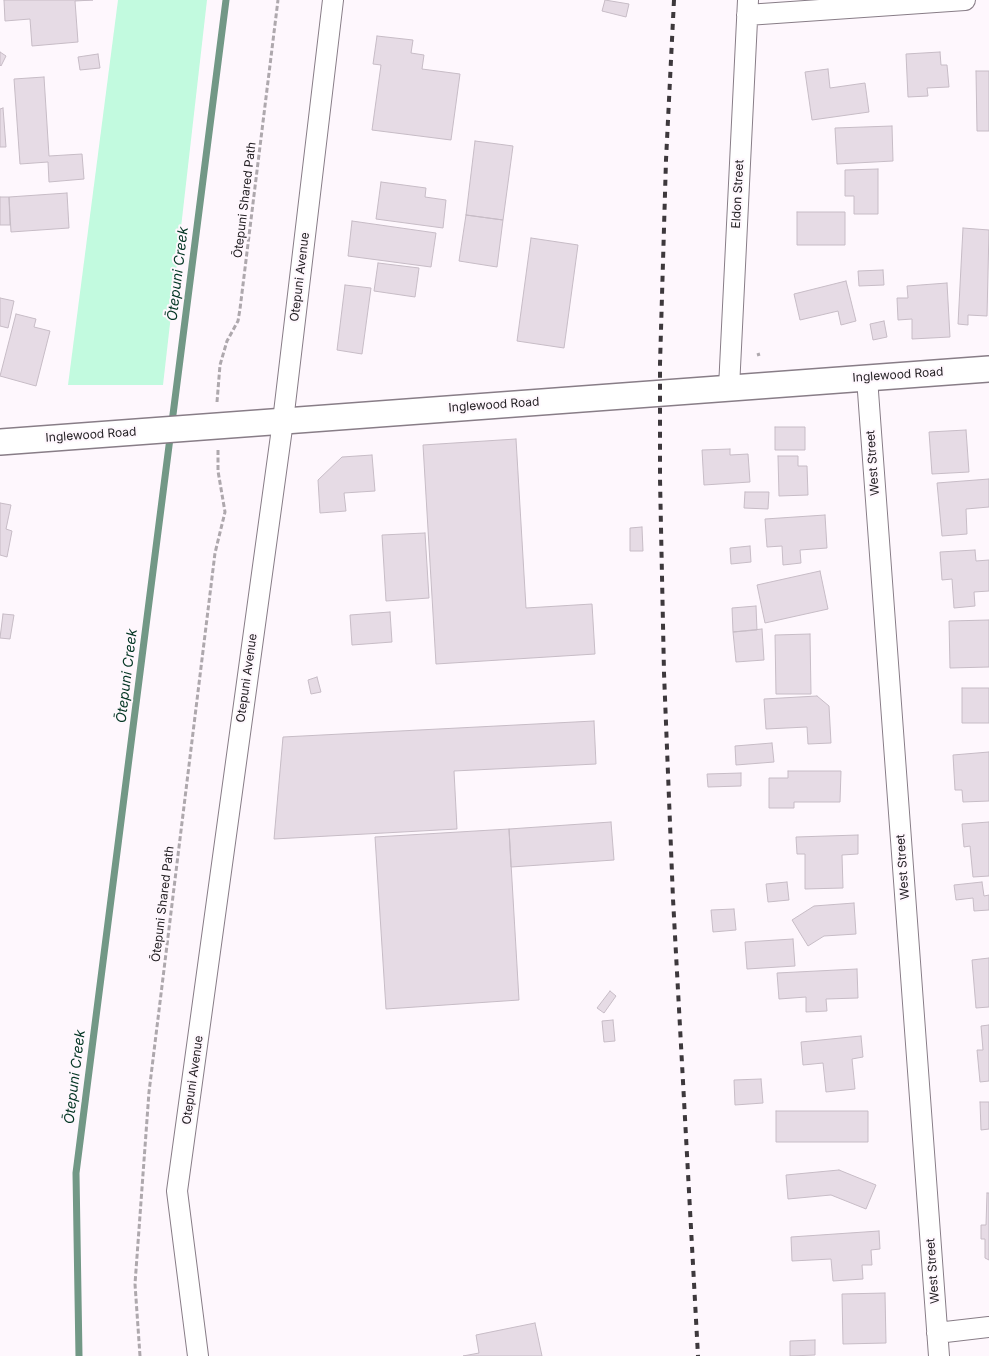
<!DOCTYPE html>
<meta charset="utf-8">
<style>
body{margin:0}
canvas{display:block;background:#fef7fd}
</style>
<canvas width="989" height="1356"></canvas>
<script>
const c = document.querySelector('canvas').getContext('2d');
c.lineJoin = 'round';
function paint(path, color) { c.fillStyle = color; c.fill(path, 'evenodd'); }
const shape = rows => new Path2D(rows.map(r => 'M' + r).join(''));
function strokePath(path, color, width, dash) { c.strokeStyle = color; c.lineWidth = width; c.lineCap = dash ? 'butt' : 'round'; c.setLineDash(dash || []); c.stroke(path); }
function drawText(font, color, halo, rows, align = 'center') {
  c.font = font + ' Inter,sans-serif'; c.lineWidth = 4; c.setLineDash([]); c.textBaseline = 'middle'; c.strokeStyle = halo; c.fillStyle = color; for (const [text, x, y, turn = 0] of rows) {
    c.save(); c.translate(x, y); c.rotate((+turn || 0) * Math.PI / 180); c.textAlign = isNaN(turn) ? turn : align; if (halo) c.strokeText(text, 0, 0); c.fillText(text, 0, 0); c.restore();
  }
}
paint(shape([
 [118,0,207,0,163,385,68,385]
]), '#c2fadf');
strokePath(shape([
 [79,1356,76,1173,226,0]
]), '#729886', 7);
const building = shape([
 [4,0,93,0,75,1,78,42,32,46,30,19,5,21,4,0],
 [605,0,629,4,626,17,602,11,605,0],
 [377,36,413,40,411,53,424,55,422,69,460,74,451,140,372,130,381,65,373,64,377,36],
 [0,52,6,56,1,66,0,65,0,52],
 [940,52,941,65,947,65,949,87,927,88,928,96,908,97,906,54,940,52],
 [98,54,100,68,80,70,78,57,98,54],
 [828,69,830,88,865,83,869,112,812,120,805,72,828,69],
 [976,71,989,71,989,131,977,131,976,71],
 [44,77,49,156,82,154,84,179,49,182,48,162,20,164,14,79,44,77],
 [3,108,6,147,0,147,0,109,3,108],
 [892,126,893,161,837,164,835,128,892,126],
 [475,141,513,146,503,220,466,215,475,141],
 [878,169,878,214,854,214,854,196,845,196,845,170,878,169],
 [381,182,426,188,425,197,446,200,443,228,376,219,381,182],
 [67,193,69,228,11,232,9,197,67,193],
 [0,197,9,197,10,225,0,225,0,197],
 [797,212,845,212,845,245,797,245,797,212],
 [466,215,503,220,497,267,459,261,466,215],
 [352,221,436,233,431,267,348,256,352,221],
 [963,228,989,230,987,316,968,315,968,325,958,324,963,228],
 [531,238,578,245,564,348,517,341,531,238],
 [378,263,419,268,415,297,374,291,378,263],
 [883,270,884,285,859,286,858,271,883,270],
 [846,281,856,321,841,325,838,311,800,320,794,294,846,281],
 [947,283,950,337,912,339,912,319,898,320,897,298,908,298,907,286,947,283],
 [345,285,371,288,362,354,337,350,345,285],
 [0,298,14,301,8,328,0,326,0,298],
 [16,314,36,319,34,327,50,331,36,386,0,376,16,314],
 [884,321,887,337,873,340,870,324,884,321],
 [775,427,805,427,805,450,775,450,775,427],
 [966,430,969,472,932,474,929,432,966,430],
 [516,439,526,608,592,604,595,654,436,664,423,445,516,439],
 [730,449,730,455,748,454,750,482,704,485,702,450,730,449],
 [372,455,375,491,344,493,346,511,320,513,318,480,342,457,372,455],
 [778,456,798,456,798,466,807,466,808,495,779,496,778,456],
 [989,479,989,507,966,509,967,534,942,536,937,483,989,479],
 [745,492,769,492,768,509,744,508,745,492],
 [0,503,11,505,6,529,12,531,7,557,0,555,0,503],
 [825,515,827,548,800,550,801,563,783,565,782,546,767,547,765,519,825,515],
 [642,527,643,551,630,551,630,528,642,527],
 [425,533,429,598,386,601,382,535,425,533],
 [750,546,751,562,731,564,730,548,750,546],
 [975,550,976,561,989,560,989,591,974,592,975,606,954,608,952,579,942,580,940,552,975,550],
 [820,571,828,609,765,623,757,585,820,571],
 [756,606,757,630,733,632,732,608,756,606],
 [390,612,392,642,352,645,350,615,390,612],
 [3,614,14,615,10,639,0,638,3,614],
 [989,620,989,667,950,668,949,621,989,620],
 [762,629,764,660,736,662,733,632,762,629],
 [810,634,811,694,776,694,775,635,810,634],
 [317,677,321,692,311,694,308,680,317,677],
 [962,688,989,688,989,723,962,723,962,688],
 [817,696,829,706,831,743,808,744,807,727,766,729,764,699,817,696],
 [594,721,596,764,454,771,457,829,274,839,283,737,594,721],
 [772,743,774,762,736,765,735,746,772,743],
 [989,752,989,801,963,802,962,790,955,790,953,755,989,752],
 [788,771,841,771,840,802,794,802,794,808,769,808,769,778,788,778,788,771],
 [741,773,741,786,708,787,707,774,741,773],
 [611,822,614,860,511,867,509,829,611,822],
 [989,822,989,876,973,877,970,846,964,847,962,824,989,822],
 [509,829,519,1000,386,1009,375,837,509,829],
 [858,835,858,854,842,855,843,888,805,889,805,854,797,854,796,837,858,835],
 [787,882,789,900,768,902,766,884,787,882],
 [982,882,984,896,989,895,989,910,974,911,973,898,956,900,954,885,982,882],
 [854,903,856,934,824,936,808,946,792,920,814,906,854,903],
 [734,909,736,930,713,932,711,910,734,909],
 [793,939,795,966,747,969,745,942,793,939],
 [989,958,989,1007,976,1008,972,960,989,958],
 [857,969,858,998,826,999,827,1011,806,1012,806,997,779,999,777,973,857,969],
 [610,991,616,996,604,1013,597,1008,610,991],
 [613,1020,615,1041,604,1042,602,1021,613,1020],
 [989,1025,989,1081,980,1082,977,1050,983,1050,981,1026,989,1025],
 [861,1036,863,1057,852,1059,855,1089,826,1092,823,1063,803,1065,801,1042,861,1036],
 [761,1079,763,1103,735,1105,734,1080,761,1079],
 [980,1102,989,1102,989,1129,981,1130,980,1102],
 [776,1111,868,1111,868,1142,776,1142,776,1111],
 [839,1170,876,1185,866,1209,831,1195,788,1199,786,1175,839,1170],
 [987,1193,989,1193,989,1260,985,1258,985,1239,981,1239,981,1225,986,1225,987,1193],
 [879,1231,880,1249,871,1250,872,1265,862,1265,863,1279,833,1281,831,1259,792,1261,791,1237,879,1231],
 [885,1293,886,1343,843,1344,842,1294,885,1293],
 [535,1323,542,1356,463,1356,479,1353,476,1335,535,1323],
 [815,1340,815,1355,790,1356,790,1341,815,1340]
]);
paint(building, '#e6dbe5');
strokePath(building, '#c7bcc6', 1);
const minor = shape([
 [747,15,965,0],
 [867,378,939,1356],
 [729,388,748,0],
 [937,1333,989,1327],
 [198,1356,177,1191,283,421,333,0]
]);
const tertiary = shape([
 [0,442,989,369]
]);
strokePath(minor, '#887d87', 22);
strokePath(tertiary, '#887d87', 28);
strokePath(shape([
 [757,355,760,354],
 [217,402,220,365,227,341,238,321,240,309,278,0],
 [140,1356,135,1284,149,1092,215,553,225,512,218,471,218,449]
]), '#aea8ad', 3, [5, 2.5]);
strokePath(minor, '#fff', 20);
strokePath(tertiary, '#fff', 25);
strokePath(shape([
 [674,0,666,160,660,364,660,479,664,673,673,899,698,1356]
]), '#3d383c', 4, [6, 6]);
drawText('12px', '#242024', '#fef7fd', [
 ["Eldon Street",738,194,-87],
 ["Ōtepuni Shared Path",245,200,-83],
 ["Otepuni Avenue",300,277,-83],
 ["Inglewood Road",898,375,-4],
 ["Inglewood Road",494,405,-4],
 ["Inglewood Road",91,435,-4],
 ["West Street",873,463,-94],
 ["Otepuni Avenue",247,678,-82],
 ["West Street",903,867,-94],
 ["Ōtepuni Shared Path",163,904,-83],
 ["Otepuni Avenue",193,1080,-82],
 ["West Street",933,1271,-94]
]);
drawText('italic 14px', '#033523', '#fef7fd', [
 ["Ōtepuni Creek",178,274,-83],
 ["Ōtepuni Creek",127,676,-83],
 ["Ōtepuni Creek",75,1077,-83]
]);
</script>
